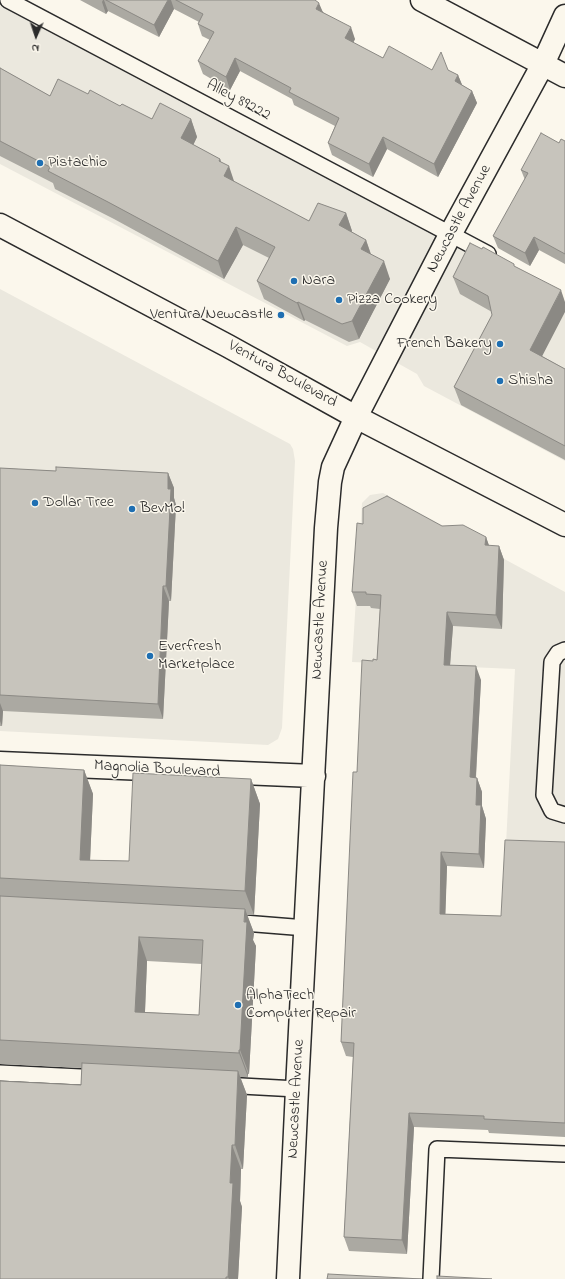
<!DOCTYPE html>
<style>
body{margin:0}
#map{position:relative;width:565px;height:1279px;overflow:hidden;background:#fbf7ec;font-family:"Indie Flower",sans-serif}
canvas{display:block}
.north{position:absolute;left:16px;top:16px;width:40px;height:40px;-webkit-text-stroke:3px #fbf7ec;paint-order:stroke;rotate:183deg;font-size:11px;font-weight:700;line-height:16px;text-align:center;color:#2b2b2b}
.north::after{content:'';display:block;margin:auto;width:14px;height:18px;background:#2b2b2b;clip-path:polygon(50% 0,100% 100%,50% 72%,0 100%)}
</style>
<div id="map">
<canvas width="565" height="1279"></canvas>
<div class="north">N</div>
</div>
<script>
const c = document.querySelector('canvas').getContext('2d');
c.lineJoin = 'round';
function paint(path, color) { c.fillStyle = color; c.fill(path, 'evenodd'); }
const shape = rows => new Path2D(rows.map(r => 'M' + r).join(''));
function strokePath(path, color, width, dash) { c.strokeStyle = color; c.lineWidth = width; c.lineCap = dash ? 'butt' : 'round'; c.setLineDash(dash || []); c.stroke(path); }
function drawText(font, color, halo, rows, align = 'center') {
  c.font = font + ' "Indie Flower",sans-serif'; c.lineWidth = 3; c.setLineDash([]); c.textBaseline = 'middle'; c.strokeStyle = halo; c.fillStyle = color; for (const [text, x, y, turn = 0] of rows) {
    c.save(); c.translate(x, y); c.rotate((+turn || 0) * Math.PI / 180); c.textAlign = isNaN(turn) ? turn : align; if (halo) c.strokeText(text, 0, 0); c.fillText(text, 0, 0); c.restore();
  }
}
paint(shape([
 [0,6,565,305,565,461,424,386,417,374,360,342,347,346,0,164],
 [0,289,290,444,293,449,295,461,282,728,278,739,268,745,0,731],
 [383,493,565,592,565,1063,495,1059,515,669,352,662,362,503,370,495]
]), '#ebe8de');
const lane = shape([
 [8,0,488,254],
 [565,650,558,653,552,662,544,795,552,811,565,815],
 [231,922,306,928],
 [0,1073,101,1078],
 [223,1085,297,1089],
 [431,1279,437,1149,565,1154]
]);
const street = shape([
 [422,0,565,76],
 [0,763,314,776],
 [288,1279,297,1089,326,528,330,482,333,467,356,417,451,233,543,64,565,16]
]);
const primary = shape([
 [0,225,228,346,356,417,565,525]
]);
strokePath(lane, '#2b2b2b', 18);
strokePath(street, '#2b2b2b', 25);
strokePath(primary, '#2b2b2b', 25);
strokePath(lane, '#fbf7ec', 15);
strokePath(street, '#fbf7ec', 22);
strokePath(primary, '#fbf7ec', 22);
paint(shape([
 [80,0,315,0,323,12,355,39,353,43,383,58,432,70,448,70,458,75,462,85,472,91,477,103,438,177,387,149,373,177,332,155,328,143,335,126,294,105,292,99,240,71,230,90,203,74,198,61,210,40,202,36,198,24,199,22,174,9,159,37,108,11,106,14],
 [0,68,50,96,88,94,152,119,191,119,197,137,193,145,220,159,221,162,234,182,309,221,346,213,352,231,352,232,366,240,371,254,390,279,359,339,349,342,305,320,304,321,264,299,257,281,269,258,243,245,224,279,114,219,55,189,53,183,0,156],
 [565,141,565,264,539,250,530,266,498,248,493,236,525,180,521,170,559,143],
 [470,243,542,356,565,369,565,460,461,405,454,387,492,315,492,312,460,294,453,277],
 [0,468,56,471,168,473,174,488,174,498,176,505,171,601,169,601,163,719,3,711,2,726,0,726],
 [442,526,486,537,489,546,499,546,504,560,502,629,453,626,450,665,481,680,476,778,477,778,482,792,482,806,486,819,484,868,447,866,445,914,501,916,565,842,565,1137,489,1133,488,1130,414,1127,407,1254,349,1251,344,1237,353,1057,346,1056,341,1042,357,772,373,661,377,660,380,609,371,608,370,606,357,606,352,592],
 [0,765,84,770,93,794,90,860,129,861,251,779,260,804,254,915,247,915,254,933,253,940,256,946,249,1074,248,1074,248,1077,240,1077,247,1095,243,1169,241,1169,240,1201,242,1207,238,1279,0,1279,0,1081,81,1085,82,1068,0,1064],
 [147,961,202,964,199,1015,145,1012]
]), '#aba9a2');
paint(shape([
 [103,0,104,0,108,11,106,14,102,2],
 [168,0,171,0,174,9,159,37,154,25],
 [319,3,324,15,316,9],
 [351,27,355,39,349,51,345,38],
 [235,58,240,71,230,90,226,77],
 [458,75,463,87,455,81],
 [472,91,477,103,438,177,434,164],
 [191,119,197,137,188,156,181,138],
 [383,137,387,149,373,177,369,164],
 [220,159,225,173,229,166,235,184,230,194,219,161],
 [346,213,352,231,346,243,339,225],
 [236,227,243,245,224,279,218,261],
 [534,237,539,250,530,266,525,253],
 [366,240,372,258,361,249],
 [384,261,390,279,359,339,352,321],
 [561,290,565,302,565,312,536,368,530,350],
 [298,302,305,320,304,321,297,303],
 [168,473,174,488,174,498,176,505,171,601,166,586,168,489],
 [486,537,491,551,485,545],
 [499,546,504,560,502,629,496,615],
 [163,586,169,601,163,719,158,704],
 [447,612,453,626,449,679,444,665],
 [476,666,481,680,475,791,470,777],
 [0,703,3,711,2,726,0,721],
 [84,770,93,794,89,884,80,860],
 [477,778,482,792,482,806,486,819,484,868,479,854,476,805],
 [251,779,260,804,254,915,245,891],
 [441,852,447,866,445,928,440,914],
 [245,909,254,933,253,940,256,946,249,1074,240,1050],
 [139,937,147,961,144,1036,135,1012],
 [239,1050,248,1074,248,1077,239,1053],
 [238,1071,247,1095,243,1169,235,1145],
 [409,1113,414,1127,407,1254,402,1240],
 [232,1145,241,1169,240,1201,242,1207,238,1279,229,1279,228,1277,230,1183]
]), '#8b8984');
const building = shape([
 [106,0,168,0,154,25,106,0],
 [176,0,315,0,319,3,316,9,351,27,345,38,383,58,389,46,432,70,441,52,448,70,458,75,455,81,472,91,434,164,383,137,369,164,328,143,339,118,289,92,291,88,235,58,226,77,198,61,214,32,198,24,203,14,176,0],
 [0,68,50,96,58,79,88,94,90,90,120,106,122,104,152,119,160,103,191,119,181,138,220,159,219,161,229,166,224,176,309,221,318,203,346,213,339,225,366,240,361,249,384,261,352,321,342,324,298,302,297,303,257,281,275,247,236,227,218,261,108,202,48,171,50,167,0,141,0,68],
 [541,133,559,143,561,139,565,141,565,254,534,237,525,253,493,236,528,173,521,170,541,133],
 [470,243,482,249,483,247,514,264,514,266,561,290,530,350,565,369,565,446,454,387,492,315,488,296,453,277,470,243],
 [56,467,168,473,168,489,171,489,166,586,163,586,158,704,0,695,0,468,56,471,56,467],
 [387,496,442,526,463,525,486,537,485,545,499,546,496,615,447,612,444,665,476,666,470,777,477,778,476,805,481,805,479,854,441,852,440,914,501,916,505,840,565,842,565,1123,484,1119,484,1116,409,1113,402,1240,344,1237,354,1043,341,1042,353,772,357,772,362,660,373,661,373,659,377,660,381,595,366,594,366,592,352,592,357,523,363,524,363,508,387,496],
 [0,765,84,770,80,860,129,861,133,773,251,779,245,891,0,878,0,765],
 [0,896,245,909,244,922,247,922,240,1050,239,1050,239,1053,0,1040,0,896],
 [139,937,203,940,199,1015,135,1012,139,937],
 [82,1063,238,1071,235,1145,232,1145,230,1183,233,1183,228,1277,226,1277,226,1279,0,1279,0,1081,81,1085,82,1063],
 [328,1274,422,1279,327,1279,328,1274],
 [437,1276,492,1279,437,1279,437,1276]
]);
paint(building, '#c7c4bc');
strokePath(building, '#8b8984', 1);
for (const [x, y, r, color] of [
 [40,163,4,"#1f6fb2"],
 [294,281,4,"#1f6fb2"],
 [339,300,4,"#1f6fb2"],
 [281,315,4,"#1f6fb2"],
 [500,344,4,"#1f6fb2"],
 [500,381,4,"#1f6fb2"],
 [35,503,4,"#1f6fb2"],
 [132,509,4,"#1f6fb2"],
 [150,656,4,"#1f6fb2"],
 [238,1005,4,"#1f6fb2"]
]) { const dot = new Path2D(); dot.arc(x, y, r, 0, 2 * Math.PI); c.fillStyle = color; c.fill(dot); strokePath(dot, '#fbf7ec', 1.5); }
drawText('16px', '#2b2b2b', '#fbf7ec', [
 ["Alley 89222",238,101,28],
 ["Newcastle Avenue",460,219,-62],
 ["Ventura Boulevard",282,375,29],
 ["Newcastle Avenue",321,620,-87],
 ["Magnolia Boulevard",157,770,3],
 ["Newcastle Avenue",297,1099,-87]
]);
drawText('16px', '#2b2b2b', '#fbf7ec', [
 ["Pistachio",48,163],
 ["Nara",302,281],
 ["Pizza Cookery",347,300],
 ["Ventura/Newcastle",273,315,"right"],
 ["French Bakery",492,344,"right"],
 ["Shisha",508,381],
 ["Dollar Tree",43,503],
 ["BevMo!",140,509],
 ["Everfresh",158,647],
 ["Marketplace",158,665],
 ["AlphaTech",246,996],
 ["Computer Repair",246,1014]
], 'left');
</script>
